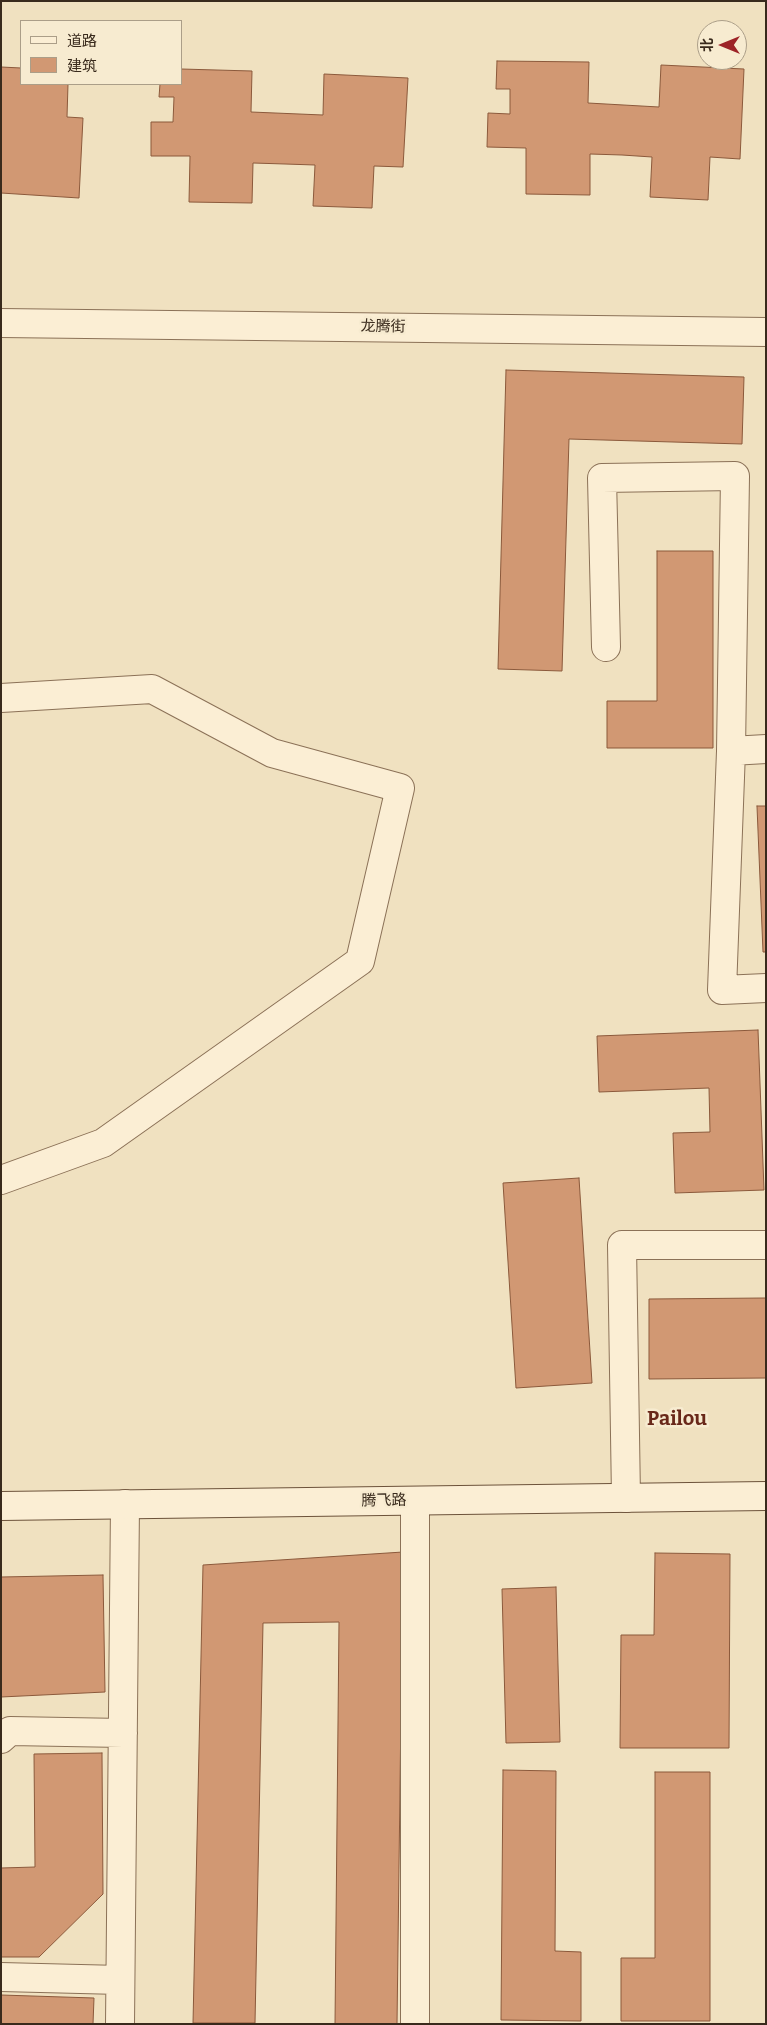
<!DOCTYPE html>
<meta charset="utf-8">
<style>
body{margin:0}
#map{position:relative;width:767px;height:2025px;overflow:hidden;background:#f0e1c0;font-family:Bitter,"Noto Sans SC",serif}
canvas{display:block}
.frame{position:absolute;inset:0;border:2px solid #392a1c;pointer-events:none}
.legend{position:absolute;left:20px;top:20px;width:162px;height:65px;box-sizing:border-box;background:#f7ebd0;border:1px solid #ab9e88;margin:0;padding:6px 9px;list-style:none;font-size:15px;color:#392a1c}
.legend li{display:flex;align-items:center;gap:10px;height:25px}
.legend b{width:25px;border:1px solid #ab9e88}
.north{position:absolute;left:697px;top:20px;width:50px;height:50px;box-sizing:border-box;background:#f7ebd0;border:1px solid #ab9e88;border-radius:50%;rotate:270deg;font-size:14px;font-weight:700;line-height:20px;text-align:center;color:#392a1c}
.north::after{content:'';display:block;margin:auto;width:18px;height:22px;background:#9d2327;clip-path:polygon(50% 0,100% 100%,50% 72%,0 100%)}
</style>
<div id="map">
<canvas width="767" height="2025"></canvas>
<div class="frame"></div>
<ul class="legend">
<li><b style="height:6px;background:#fbeed4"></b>道路</li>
<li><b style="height:14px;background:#d19873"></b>建筑</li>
</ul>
<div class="north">北</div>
</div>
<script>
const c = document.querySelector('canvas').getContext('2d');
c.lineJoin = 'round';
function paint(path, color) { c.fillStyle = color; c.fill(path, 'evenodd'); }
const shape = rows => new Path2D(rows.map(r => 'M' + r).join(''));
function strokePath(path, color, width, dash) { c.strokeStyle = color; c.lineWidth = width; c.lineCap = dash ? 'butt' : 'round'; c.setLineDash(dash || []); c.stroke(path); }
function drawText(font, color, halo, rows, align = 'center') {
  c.font = font + ' Bitter,"Noto Sans SC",serif'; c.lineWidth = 5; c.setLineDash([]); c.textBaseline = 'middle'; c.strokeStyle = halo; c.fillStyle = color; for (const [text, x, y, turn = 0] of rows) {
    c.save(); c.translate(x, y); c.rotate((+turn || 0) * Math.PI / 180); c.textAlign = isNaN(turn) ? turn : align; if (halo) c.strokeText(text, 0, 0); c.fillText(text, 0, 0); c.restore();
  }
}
const building = shape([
 [497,61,589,62,588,103,659,107,661,65,744,69,740,159,710,157,708,200,650,197,652,157,622,155,590,154,590,195,526,194,526,148,487,147,488,113,510,114,510,89,496,89,497,61],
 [1,67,21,68,21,84,68,84,67,117,83,118,79,198,1,193,1,67],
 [181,69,252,71,251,112,323,115,324,74,408,78,403,167,374,166,372,208,313,206,315,165,285,164,253,163,252,203,189,202,190,156,151,156,151,122,173,122,174,97,159,97,160,84,181,84,181,69],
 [506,370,744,377,742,444,569,439,562,671,498,669,506,370],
 [657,551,713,551,713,748,607,748,607,701,657,701,657,551],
 [757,806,766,806,766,952,763,952,757,806],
 [758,1030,764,1190,675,1193,673,1133,710,1132,709,1088,599,1092,597,1036,758,1030],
 [579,1178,592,1383,516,1388,503,1183,579,1178],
 [766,1298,766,1378,649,1379,649,1299,766,1298],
 [403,1552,397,2024,335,2024,339,1622,263,1623,255,2023,193,2023,203,1565,403,1552],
 [655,1553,730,1554,729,1748,620,1748,621,1635,654,1635,655,1553],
 [103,1575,105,1692,1,1697,1,1577,103,1575],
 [556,1587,560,1742,506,1743,502,1589,556,1587],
 [102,1753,103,1894,39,1957,1,1957,1,1868,35,1867,34,1754,102,1753],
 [503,1770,556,1771,555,1951,581,1952,581,2021,501,2020,503,1770],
 [655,1772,710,1772,710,2021,621,2021,621,1958,655,1958,655,1772],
 [1,1995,94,1998,93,2024,1,2024,1,1995]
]);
paint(building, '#d19873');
strokePath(building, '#8b593b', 1);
const street = shape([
 [1,323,766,332],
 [606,647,602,478,735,476,731,751],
 [1,698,152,689,272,753,400,788,360,961,103,1143,1,1180],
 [766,749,731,751,722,990,766,988],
 [626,1498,622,1245,766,1245],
 [415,1501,415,2024],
 [1,1739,10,1731,123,1733],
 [1,1977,120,1980],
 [120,2024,125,1504]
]);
const secondary = shape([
 [1,1506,766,1496]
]);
strokePath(street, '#8b7157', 30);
strokePath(secondary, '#6c523a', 30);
strokePath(street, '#fbeed4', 28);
strokePath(secondary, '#fbeed4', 28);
drawText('15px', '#392a1c', '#f7ebd0', [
 ["龙腾街",383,327,1],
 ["腾飞路",384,1501,-1]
]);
drawText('bold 20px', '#692819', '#f7ebd0', [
 ["Pailou",677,1419]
]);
</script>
